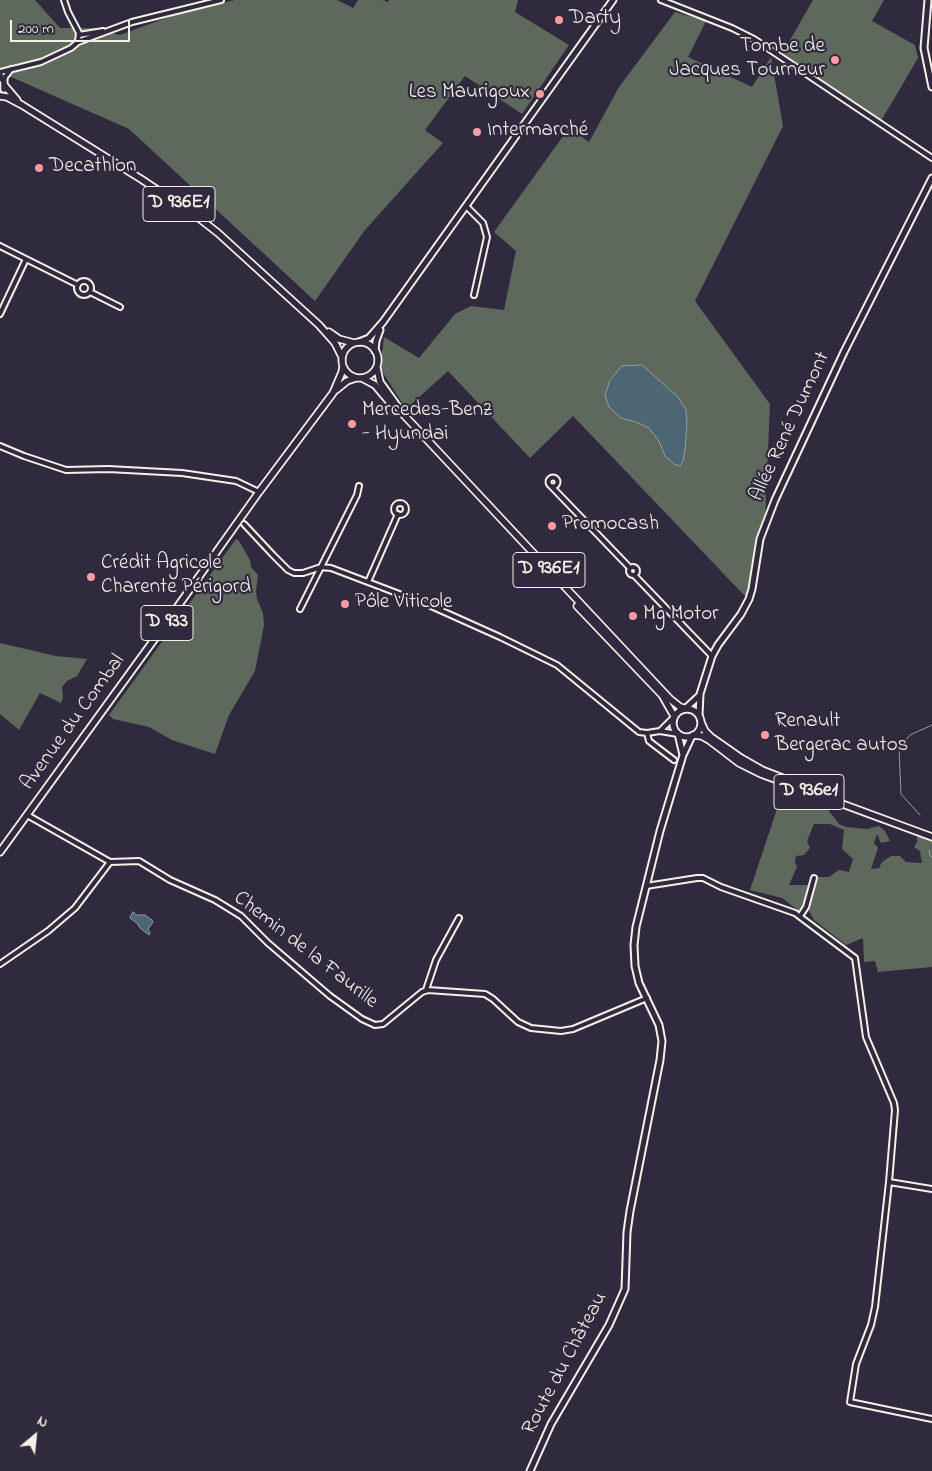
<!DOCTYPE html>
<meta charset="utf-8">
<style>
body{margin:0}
#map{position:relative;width:932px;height:1471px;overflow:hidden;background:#2f2a3d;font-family:"Indie Flower",sans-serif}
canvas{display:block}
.north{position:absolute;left:10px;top:1411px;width:50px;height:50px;-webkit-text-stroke:4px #2f2a3d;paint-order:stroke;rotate:28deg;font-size:14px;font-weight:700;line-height:20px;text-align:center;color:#f4f1e8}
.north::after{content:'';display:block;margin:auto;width:18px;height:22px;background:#f4f1e8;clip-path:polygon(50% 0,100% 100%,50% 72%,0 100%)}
.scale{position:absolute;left:10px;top:20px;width:120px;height:22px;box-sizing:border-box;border:2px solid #f4f1e8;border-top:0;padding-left:6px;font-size:15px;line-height:18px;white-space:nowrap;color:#f4f1e8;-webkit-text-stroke:4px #2f2a3d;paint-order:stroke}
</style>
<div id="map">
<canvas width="932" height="1471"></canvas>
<div class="north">N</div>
<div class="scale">200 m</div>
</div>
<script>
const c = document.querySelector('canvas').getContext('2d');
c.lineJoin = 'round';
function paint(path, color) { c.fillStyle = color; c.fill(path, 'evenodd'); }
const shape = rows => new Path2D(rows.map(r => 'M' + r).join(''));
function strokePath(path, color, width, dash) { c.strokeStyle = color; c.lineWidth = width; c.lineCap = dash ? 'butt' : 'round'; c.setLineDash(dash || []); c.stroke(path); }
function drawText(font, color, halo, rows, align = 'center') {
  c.font = font + ' "Indie Flower",sans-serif'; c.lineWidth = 4.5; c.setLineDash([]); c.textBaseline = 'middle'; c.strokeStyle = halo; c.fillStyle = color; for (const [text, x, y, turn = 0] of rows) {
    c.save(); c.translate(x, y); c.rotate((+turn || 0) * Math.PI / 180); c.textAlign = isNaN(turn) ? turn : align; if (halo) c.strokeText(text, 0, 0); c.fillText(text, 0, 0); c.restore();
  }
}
paint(shape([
 [0,0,35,0,60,28,94,28,120,35,174,15,235,0,337,0,353,8,358,0,383,0,388,2,389,0,518,0,515,12,569,45,522,114,465,76,425,130,443,143,365,230,315,301,129,129,0,72],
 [813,0,884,0,872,21,915,45,918,58,881,121,782,54],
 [675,12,706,21,688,57,752,87,771,57,783,126,695,301,770,404,765,521,749,599,742,593,573,416,530,458,448,371,406,409,380,368,384,337,419,358,455,314,471,306,504,310,516,251,494,232,569,128,589,142,619,87],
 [236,539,239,541,250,560,251,567,258,575,256,591,257,599,263,613,264,625,255,671,229,715,215,754,172,740,149,727,113,719,109,715],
 [0,643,56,656,87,659,77,676,67,681,62,687,63,698,61,703,40,693,19,730,0,714],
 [782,794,825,806,839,824,846,827,867,829,879,826,885,831,890,841,881,843,877,834,874,843,878,848,871,869,879,868,882,862,891,856,900,856,906,862,922,863,920,851,914,847,917,842,917,835,932,841,932,967,878,972,875,961,864,962,863,938,846,945,814,920,808,909,818,877,829,877,839,870,849,872,853,859,842,849,844,830,830,824,814,824,807,841,810,848,804,855,796,856,795,862,797,867,789,885,809,885,804,904,799,911,782,898,750,890]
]), '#5f685c');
const water = shape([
 [642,365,678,397,686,410,687,423,685,450,683,461,680,466,674,464,665,456,659,441,649,428,636,422,621,418,609,407,605,395,610,380,622,366,642,365],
 [133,912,137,915,145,915,152,920,153,922,148,929,150,933,149,935,140,928,137,923,131,919,130,917,133,912]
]);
paint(water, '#4c6674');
strokePath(water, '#8f9ea2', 1);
strokePath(shape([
 [920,815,901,794,899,748,910,735,932,725],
 [929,850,930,856,932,857]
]), '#8f9ea2', 1);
const street = shape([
 [64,0,68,12,79,33,78,41],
 [661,0,732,28,754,39,932,158],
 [79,35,103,31],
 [0,72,41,62,71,48,78,42,132,22,221,0],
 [4,82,5,77,11,69],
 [466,206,483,223,487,237,474,295],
 [0,246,78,285],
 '77 288a7 7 0 1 1 14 0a7 7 0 1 1-14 0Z',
 [90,292,120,307],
 [0,314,26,259],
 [0,446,24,456,66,470,108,469,182,473,236,481,259,492],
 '548.5 482a4.5 4.5 0 1 1 9 0a4.5 4.5 0 1 1-9 0Z',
 [551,486,630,568],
 '394 509a6 6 0 1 1 12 0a6 6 0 1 1-12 0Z',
 [244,524,273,555,288,570,294,573,303,573,321,567,331,568,431,606,500,637,557,665,639,732,647,733,660,731,678,734],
 '629 571a4 4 0 1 1 8 0a4 4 0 1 1-8 0Z',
 [634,575,712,656],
 [368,582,398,514],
 [300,609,357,495,359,486],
 [660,731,673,718],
 [647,733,649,741,674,760],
 [27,815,110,862,139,861,170,880,215,900,241,916,268,943,330,996,362,1019,375,1025,383,1024,422,992,428,990,485,994,493,999,518,1022,531,1028,561,1031,573,1029,647,998],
 [646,886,697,878,703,878,721,887,795,913,855,958,866,1037,894,1103,895,1110,889,1182,932,1189],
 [800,916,806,907,814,878],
 [0,964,48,931,75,908,110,862],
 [426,990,436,960,459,918],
 [889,1182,875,1307,871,1325,856,1364,850,1402,932,1419]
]);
const secondary = shape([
 [928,0,924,48,932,87],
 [359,342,369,338,383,322,613,0],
 [375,351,376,341,380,330],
 [685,709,700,695],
 [699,715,700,694,712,656,718,645,741,614,749,599,752,589,760,539,775,500,844,352,932,178],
 [678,734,683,755],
 [530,1471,551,1424,609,1325,625,1289,627,1232,630,1211,660,1060,662,1041,659,1025,639,983,635,966,634,945,636,927,660,831,683,755,692,736]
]);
const primary = shape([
 [0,75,4,82,4,89],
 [5,86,17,100],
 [0,96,7,97,22,105,141,179,195,215,218,233,319,325,335,343,342,357],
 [329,332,339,339,354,343],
 '342 360a18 18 0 1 1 36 0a18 18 0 1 1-36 0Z',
 [377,368,380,382,403,414,670,699,680,707,684,708],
 [362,378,375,385,391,404],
 [336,390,347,381,356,378],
 [577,606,662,695,674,716],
 '673 723a14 14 0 1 1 28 0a14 14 0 1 1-28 0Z',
 [701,722,705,731,711,737,741,758,762,770,806,787],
 [693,735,702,736,709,740,739,763,761,774,932,837],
 [0,852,156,637,259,492,333,393,342,372,343,366]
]);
strokePath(street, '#f4f1e8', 8);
strokePath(secondary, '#f4f1e8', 9);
strokePath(primary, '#f4f1e8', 9);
strokePath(street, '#2f2a3d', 4);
strokePath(secondary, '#2f2a3d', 5);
strokePath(primary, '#2f2a3d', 5.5);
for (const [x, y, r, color] of [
 [559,20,5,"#ff9aa2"],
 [835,60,5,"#ff9aa2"],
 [540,94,5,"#ff9aa2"],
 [477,132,5,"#ff9aa2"],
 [39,168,5,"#ff9aa2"],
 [352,424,5,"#ff9aa2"],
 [552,526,5,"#ff9aa2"],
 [91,577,5,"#ff9aa2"],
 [345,604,5,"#ff9aa2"],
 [633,616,5,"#ff9aa2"],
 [765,735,5,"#ff9aa2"]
]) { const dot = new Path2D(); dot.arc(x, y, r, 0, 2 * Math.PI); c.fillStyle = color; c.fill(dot); strokePath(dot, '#2f2a3d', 2); }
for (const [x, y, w] of [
 [179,204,72],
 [549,570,72],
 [167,623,52],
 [809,792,70]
]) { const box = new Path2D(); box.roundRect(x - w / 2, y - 17.5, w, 35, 4); c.fillStyle = '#2f2a3d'; c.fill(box); strokePath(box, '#f4f1e8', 1); }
drawText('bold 20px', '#f4f1e8', null, [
 ["D 936E1",179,204],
 ["D 936E1",549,570],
 ["D 933",167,623],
 ["D 936e1",809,792]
]);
drawText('21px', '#f4f1e8', '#2f2a3d', [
 ["Darty",569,20],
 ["Tombe de",825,48,"right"],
 ["Jacques Tourneur",825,72,"right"],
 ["Les Maurigoux",530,94,"right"],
 ["Intermarché",487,132],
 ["Decathlon",49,168],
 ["Mercedes-Benz",362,412],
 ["- Hyundai",362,436],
 ["Promocash",562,526],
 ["Crédit Agricole",101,565],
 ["Charente Périgord",101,589],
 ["Pôle Viticole",355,604],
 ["Mg Motor",643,616],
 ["Renault",775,723],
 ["Bergerac autos",775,747]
], 'left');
drawText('21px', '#f4f1e8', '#2f2a3d', [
 ["Allée René Dumont",791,427,-65],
 ["Avenue du Combal",74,723,-54],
 ["Chemin de la Faurille",305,951,38],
 ["Route du Château",566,1364,-62]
]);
</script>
